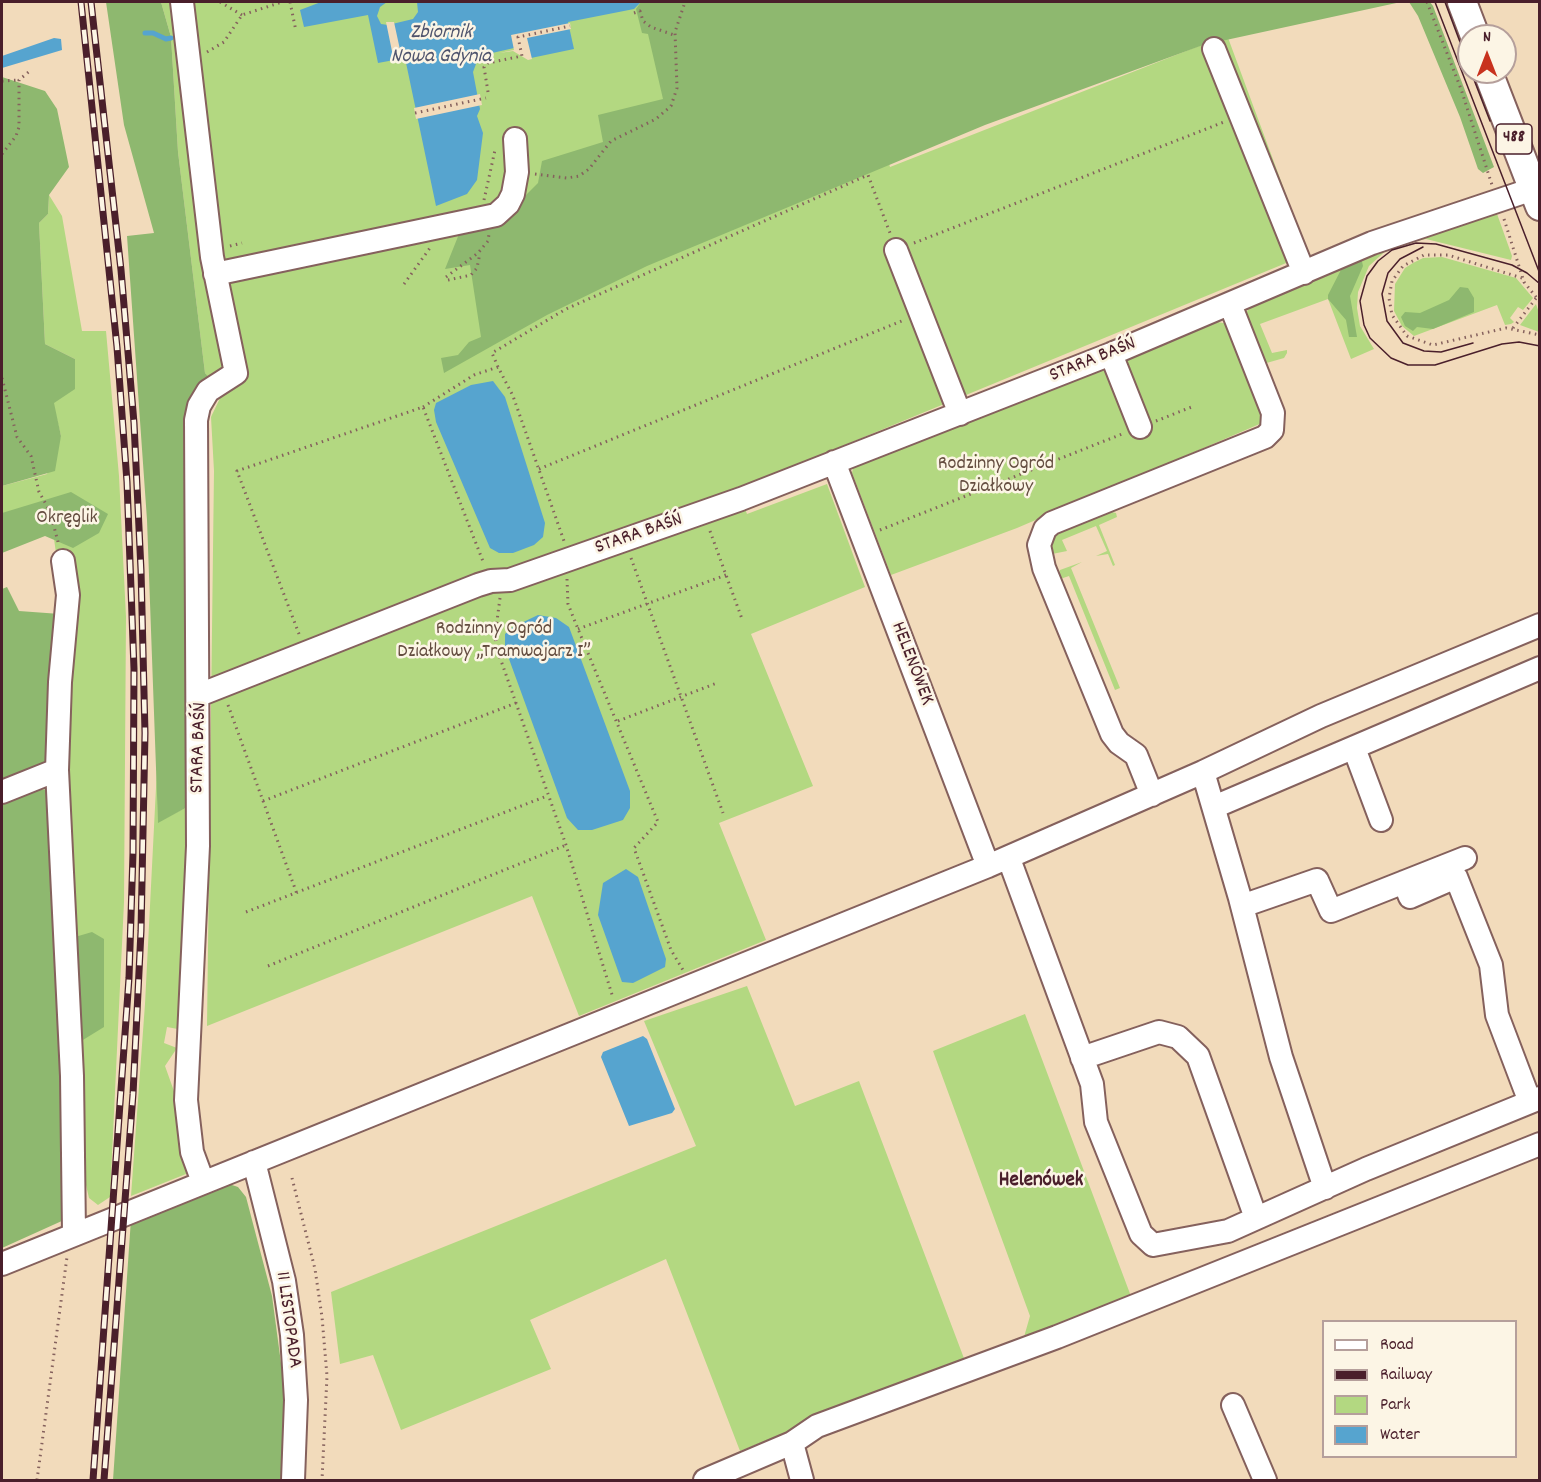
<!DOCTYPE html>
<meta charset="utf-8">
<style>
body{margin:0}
#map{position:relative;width:1541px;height:1482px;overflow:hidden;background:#f2dbbb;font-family:Dekko,sans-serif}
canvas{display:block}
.frame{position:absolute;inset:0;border:3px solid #4a1f2b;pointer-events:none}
.legend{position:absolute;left:1322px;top:1320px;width:195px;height:138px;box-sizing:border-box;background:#fcf5e5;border:2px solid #b59f9b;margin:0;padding:8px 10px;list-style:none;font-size:18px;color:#4a1f2b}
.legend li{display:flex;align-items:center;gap:12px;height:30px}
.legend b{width:30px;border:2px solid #b59f9b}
.north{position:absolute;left:1457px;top:24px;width:60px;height:60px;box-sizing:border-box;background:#fcf5e5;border:2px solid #b59f9b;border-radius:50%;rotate:0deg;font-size:16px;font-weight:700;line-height:24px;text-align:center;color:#4a1f2b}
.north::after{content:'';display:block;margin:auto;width:21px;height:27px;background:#c8321e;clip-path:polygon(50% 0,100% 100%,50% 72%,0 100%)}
</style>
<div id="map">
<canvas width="1541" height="1482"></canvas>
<div class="frame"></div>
<ul class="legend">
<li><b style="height:8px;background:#fff"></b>Road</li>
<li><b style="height:8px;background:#4a1f2b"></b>Railway</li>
<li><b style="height:16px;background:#b3d881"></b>Park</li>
<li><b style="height:16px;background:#56a4cf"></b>Water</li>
</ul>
<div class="north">N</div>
</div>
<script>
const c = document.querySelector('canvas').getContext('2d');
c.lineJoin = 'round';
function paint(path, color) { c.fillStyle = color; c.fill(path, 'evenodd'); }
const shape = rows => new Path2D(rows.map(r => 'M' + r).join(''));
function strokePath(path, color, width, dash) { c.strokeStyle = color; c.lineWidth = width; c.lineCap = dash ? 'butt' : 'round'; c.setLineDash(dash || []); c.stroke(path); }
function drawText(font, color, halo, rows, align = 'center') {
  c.font = font + ' Dekko,sans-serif'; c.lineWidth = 5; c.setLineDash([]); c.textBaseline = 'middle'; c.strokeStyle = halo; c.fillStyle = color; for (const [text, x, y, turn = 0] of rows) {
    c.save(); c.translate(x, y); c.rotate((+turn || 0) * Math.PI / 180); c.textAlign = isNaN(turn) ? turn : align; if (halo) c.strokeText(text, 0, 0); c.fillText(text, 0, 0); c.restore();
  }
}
paint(shape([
 [161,2,846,2,890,167,1227,35,1308,254,738,489,747,514,827,484,865,587,751,634,813,786,719,823,766,940,579,1016,532,896,207,1026,214,471,211,417,221,396,205,373,178,152,171,37],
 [49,195,62,216,82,331,106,331,119,476,126,617,124,902,110,1197,98,1205,89,1198,83,1172,57,943,62,595,54,539,73,547,2,513,2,486,47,474,61,436,53,403,75,359,45,344,39,223,48,214],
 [1496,211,1512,256,1511,260,1426,239,1390,247,1369,266,1358,292,1357,308,1360,326,1374,349,1351,359,1328,299,1260,324,1272,353,1287,350,1287,353,1284,358,1263,364,1245,315,1251,305,1345,262],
 [1442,257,1516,278,1533,298,1523,310,1518,307,1510,318,1514,322,1511,324,1505,325,1497,305,1414,336,1402,326,1394,311,1395,284,1405,268,1413,263,1423,258],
 [1536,304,1539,313,1539,332,1520,325],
 [1213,321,1228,324,1264,411,1262,423,1017,528,891,575,852,473,854,464],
 [1108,511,1116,513,1117,517,1099,525,1115,565,1113,566,1108,554,1096,556,1107,551,1096,526,1062,540,1067,551,1052,554,1049,548,1055,533],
 [1082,562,1071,568,1120,688,1115,690,1069,576,1057,580,1060,570],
 [157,768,158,822,191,805,183,1030,167,1027,164,1043,177,1048,165,1066,180,1108,189,1169,186,1174,131,1196,145,1004],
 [747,986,795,1106,859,1081,965,1361,740,1451,666,1259,530,1320,551,1369,401,1430,373,1355,340,1364,331,1292,696,1146,644,1021],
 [1025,1014,1132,1299,1024,1337,1030,1316,933,1051]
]), '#b3d881');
paint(shape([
 [106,2,161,2,171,37,178,152,205,373,210,379,186,432,185,534,191,805,158,823,147,520,127,236,154,233,124,125],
 [641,2,1401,2,1203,45,985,125,647,266,547,315,444,373,441,358,458,355,469,342,481,337,470,265,445,269,459,234,515,206,538,183,542,161,603,142,598,115,663,99,648,34,642,33,636,9],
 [1409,2,1430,2,1433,6,1494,167,1483,173,1478,169,1460,117,1418,16],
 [2,77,45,91,57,109,69,167,49,195,48,214,39,223,45,344,75,359,75,389,54,403,61,436,55,471,2,486],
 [1361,257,1363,266,1350,296,1357,337,1349,337,1346,320,1328,299,1328,295,1345,262],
 [1460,287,1468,288,1474,298,1474,312,1433,329,1417,327,1413,331,1405,326,1401,317,1405,312,1420,313,1449,300],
 [71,492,108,514,99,533,73,548,45,536,2,553,2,513],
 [7,587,19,611,60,614,58,762,2,784,2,589],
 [58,789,58,942,92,932,104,939,104,1027,78,1043,64,1220,2,1248,2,800,24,790],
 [229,1184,238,1187,246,1197,272,1296,285,1393,285,1480,113,1480,131,1219]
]), '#8eb86f');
paint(shape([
 [321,2,387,2,380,7,377,16,381,24,388,25,413,19,418,12,417,2,641,2,634,9,568,22,574,49,531,58,514,48,479,56,473,72,480,109,477,116,483,133,477,180,467,194,436,206,405,58,378,63,368,15,304,27,300,10],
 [54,38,61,39,62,50,2,68,2,56],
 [493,381,505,397,545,523,543,537,534,545,513,553,499,553,490,548,436,422,434,410,436,403,471,385],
 [538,615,556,618,569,627,630,791,630,808,623,820,592,830,578,830,567,818,505,648,505,634,513,627],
 [626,869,638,877,666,959,665,967,633,983,622,982,598,915,603,883],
 [643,1036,647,1039,675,1109,672,1113,629,1126,601,1057,603,1052]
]), '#56a4cf');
paint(shape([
 [386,22,394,22,402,59,394,61],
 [570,23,571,29,527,38,532,59,528,60,513,51,499,53,514,50,511,35],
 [480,94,482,105,416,119,414,108]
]), '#f2dbbb');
strokePath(shape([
 [145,33,153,33,166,39,171,38]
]), '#56a4cf', 5);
const minor = shape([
 [182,2,212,257,236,373,208,391,199,406,196,420,198,846,186,1100,192,1152,203,1182],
 [1214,49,1304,273],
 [896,250,960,414],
 [215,274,496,215,508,204,513,194,517,172,515,139],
 [1111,354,1140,427],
 [834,462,988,866],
 [63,561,68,595,60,682,57,770,72,1076,74,1233],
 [199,695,478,585,491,581,510,580,741,499,1111,354,1372,243,1533,189],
 [1354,748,1381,820],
 [1203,772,1240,898,1281,1057,1325,1188],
 [2,792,57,770],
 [1152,795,1136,755,1119,743,1112,734,1044,568,1039,545,1045,529,1052,523,1265,437,1272,430,1273,413,1230,304],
 [1214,807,1540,668],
 [1012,867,1092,1084,1096,1122,1141,1234,1153,1245,1228,1231,1366,1169,1540,1098],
 [1404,882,1410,897,1456,877,1491,965,1497,1015,1530,1102],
 [1242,906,1317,880,1331,911,1465,858],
 [1082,1058,1159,1032,1178,1037,1198,1056,1256,1218],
 [254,1162,284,1281,292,1335,296,1400,293,1480],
 [2,1264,988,866,1203,772,1321,716,1540,625],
 [1233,1405,1265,1480],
 [792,1443,802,1480],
 [705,1480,792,1443,817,1426,1057,1337,1540,1144]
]);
const major = shape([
 [1462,2,1475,36],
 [1488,72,1540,206]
]);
strokePath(minor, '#85615d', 26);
strokePath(major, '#85615d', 32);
strokePath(shape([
 [220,2,242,15],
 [290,2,296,31],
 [1427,2,1461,89,1492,185],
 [634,13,640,11,643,21,651,27,674,35],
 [207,52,224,42,242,15,282,2],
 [2,81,19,80],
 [488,92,484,67,488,63,522,56,518,37,570,26],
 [415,113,486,98],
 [2,154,16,136,19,127,19,80,31,70],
 [535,174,567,178,579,176,589,169,611,141,656,119,671,106,677,88,675,32,685,2],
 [484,200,495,150],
 [1504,219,1524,282,1540,302],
 [914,243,1224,122],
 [230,246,242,243],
 [446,277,478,253,488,241,489,234],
 [1522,278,1448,255,1424,255,1403,266,1392,281,1389,298,1392,315,1407,336,1433,345,1506,328,1540,335],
 [448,280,471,275,477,268,480,253],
 [404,284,430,248],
 [1513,328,1537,297],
 [498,367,492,353,566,309,868,175,890,233],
 [2,378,17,437,31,456,39,492,50,511,58,542],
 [423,407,474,375,498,367,513,396,564,541],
 [1156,421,1194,406],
 [539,469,904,320],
 [880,530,1122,434],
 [710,531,742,619],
 [631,558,723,813],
 [567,579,568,604,578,629,658,822,634,848,671,950,683,970],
 [500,598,495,636,498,652,566,845,613,998],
 [578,629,726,575],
 [299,634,237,471,423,407,484,564],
 [228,705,297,894],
 [618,721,717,683],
 [263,801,516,703],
 [246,912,547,796],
 [268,966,566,845],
 [292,1178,315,1269,322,1317,327,1376,322,1480],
 [37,1480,67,1257]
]), '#85615d', 3, [1.5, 4.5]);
strokePath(minor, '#fff', 22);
strokePath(major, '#fff', 28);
strokePath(shape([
 [1435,2,1540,274],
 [1445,2,1469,66],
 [1471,72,1490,121],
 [1423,247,1400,259,1388,273,1382,294,1387,321,1403,343,1424,351,1441,352,1473,343],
 [1540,284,1527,273,1512,265,1436,244,1416,243,1392,250,1378,261,1367,276,1360,301,1364,325,1370,338,1391,358,1408,365,1435,365,1502,344,1519,342,1540,346]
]), '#4a1f2b', 1.5);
const rail = shape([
 [81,2,117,347,127,482,134,669,133,853,129,978,93,1480],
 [91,2,121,270,134,423,141,570,145,733,141,931,133,1094,104,1480]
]);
strokePath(rail, '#4a1f2b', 7);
strokePath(rail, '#fcf5e5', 4.5, [14]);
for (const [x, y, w] of [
 [1514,139,36]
]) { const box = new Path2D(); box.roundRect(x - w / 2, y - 15, w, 30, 4.5); c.fillStyle = '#fcf5e5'; c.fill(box); strokePath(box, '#4a1f2b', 1.5); }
drawText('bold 18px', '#4a1f2b', null, [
 ["488",1514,139]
]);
drawText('20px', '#4a1f2b', '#fcf5e5', [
 ["STARA BAŚŃ",1093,361,-22],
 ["STARA BAŚŃ",639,535,-19],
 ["HELENÓWEK",911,664,69],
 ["STARA BAŚŃ",200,748,-88],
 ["11 LISTOPADA",287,1320,82]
]);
drawText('20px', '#644d40', '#fcf5e5', [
 ["Rodzinny Ogród",996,465],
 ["Działkowy",996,488],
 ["Okręglik",67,519],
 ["Rodzinny Ogród",494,630],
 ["Działkowy „Tramwajarz I”",494,653]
]);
drawText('italic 21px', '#4f546d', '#fcf5e5', [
 ["Zbiornik",441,34],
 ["Nowa Gdynia",441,58]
]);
drawText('bold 21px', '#4a1f2b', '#fcf5e5', [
 ["Helenówek",1041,1182]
]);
</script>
